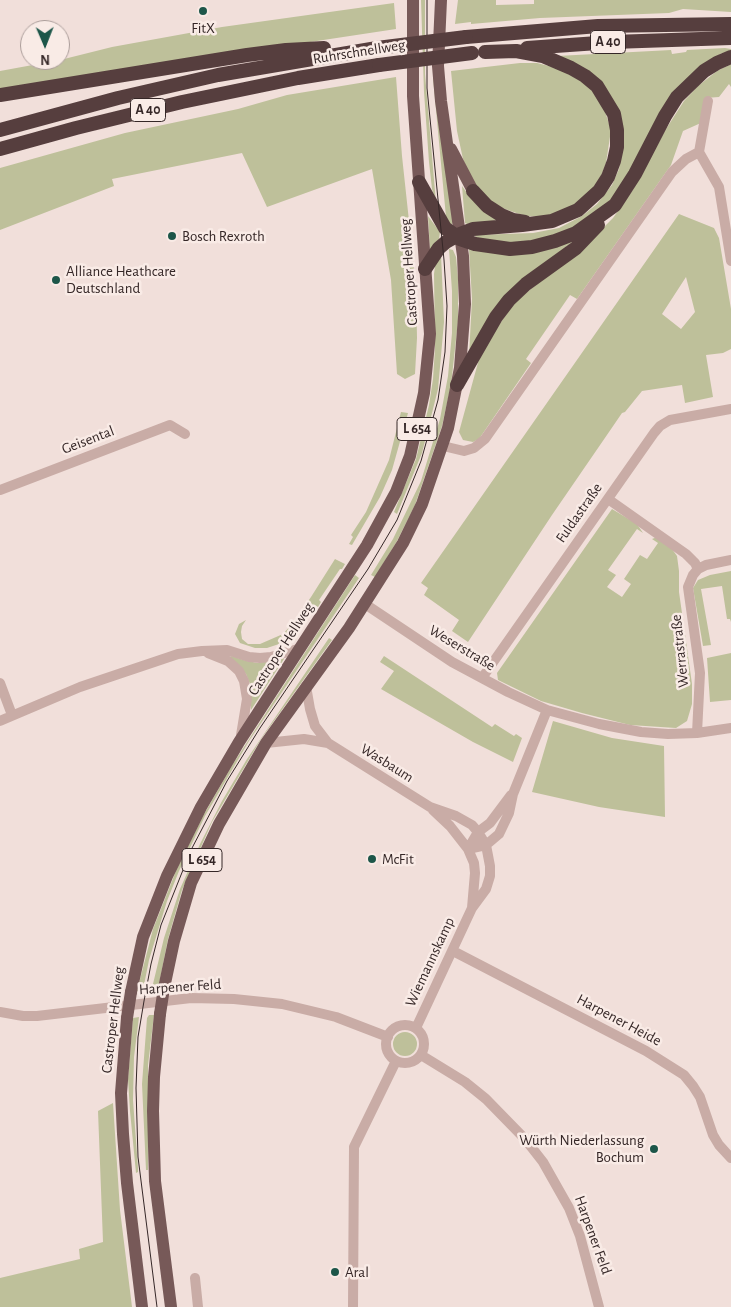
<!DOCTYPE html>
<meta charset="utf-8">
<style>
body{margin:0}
#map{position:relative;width:731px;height:1307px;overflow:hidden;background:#f1dfda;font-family:"Alegreya Sans",sans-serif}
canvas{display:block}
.north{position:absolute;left:20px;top:20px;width:50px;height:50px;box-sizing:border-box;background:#f9ebe6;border:1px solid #ab9d9a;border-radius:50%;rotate:179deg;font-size:14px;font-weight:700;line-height:20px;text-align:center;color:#352727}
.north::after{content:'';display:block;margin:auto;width:18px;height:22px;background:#1d5649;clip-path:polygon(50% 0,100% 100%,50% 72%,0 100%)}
</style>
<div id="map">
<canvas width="731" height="1307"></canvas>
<div class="north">N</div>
</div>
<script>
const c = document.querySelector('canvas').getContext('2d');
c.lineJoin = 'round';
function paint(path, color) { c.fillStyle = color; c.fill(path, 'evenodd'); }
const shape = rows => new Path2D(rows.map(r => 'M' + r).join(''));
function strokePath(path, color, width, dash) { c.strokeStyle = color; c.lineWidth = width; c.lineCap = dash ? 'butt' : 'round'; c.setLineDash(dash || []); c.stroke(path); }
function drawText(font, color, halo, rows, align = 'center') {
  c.font = font + ' "Alegreya Sans",sans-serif'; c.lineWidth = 5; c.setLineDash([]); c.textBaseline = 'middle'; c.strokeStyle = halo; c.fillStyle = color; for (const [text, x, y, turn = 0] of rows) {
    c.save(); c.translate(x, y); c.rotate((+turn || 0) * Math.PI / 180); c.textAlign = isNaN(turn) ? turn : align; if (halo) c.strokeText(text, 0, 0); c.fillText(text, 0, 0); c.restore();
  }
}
paint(shape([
 [421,0,425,0,425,74,436,203,432,189,429,162,424,92],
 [458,0,496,0,496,5,534,4,534,0,731,0,731,12,683,9,669,13,540,18,471,24,471,22,455,24],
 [394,3,396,29,0,89,0,71,60,60,112,47,222,27],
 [725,48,731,49,731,51,720,54,643,150,616,194,598,213,561,234,536,242,505,245,477,241,475,235,533,233,559,228,582,216,597,204,612,185,619,169,623,148,617,113,557,56,671,50,672,54,686,52,687,50],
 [520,63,537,63,553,67,582,79,602,102,611,130,606,163,600,179,588,194,574,205,546,217,525,216,502,208,488,200,472,182,463,159,457,131,451,71],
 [731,64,731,87,729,84,719,97,705,98,703,122,683,131,671,165,577,299,570,295,526,359,531,363,479,439,473,442,463,440,459,432,479,359,484,347,514,303,593,238,613,218,632,191,666,129,684,101,698,86,717,71],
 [396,77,402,156,416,286,417,338,415,374,405,379,397,374,391,280,372,169,267,207,242,153,112,179,114,186,0,230,0,168,125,133,238,109,287,95],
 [433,78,434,78,453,223,450,226,446,217],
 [462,186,470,197,500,220,467,224,465,223],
 [679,214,714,228,719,238,731,309,731,349,723,353,706,355,713,397,685,403,682,385,642,391,625,412,622,413,609,432,552,515,468,642,452,631,459,620,424,595,428,588,421,583],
 [686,277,695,312,681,329,662,314],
 [428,216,440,232,439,239,430,250],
 [581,235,534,273,469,356,472,299,469,249],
 [449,249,453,250,456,257,458,278,458,321,451,385,442,426,415,505,397,541,375,577,371,575,393,539,421,481,440,419,448,376,452,333,452,291],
 [441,254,444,322,438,389,422,453,397,514,394,512,416,459,429,405,433,379,435,348,434,274,435,266],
 [401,412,408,413,392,470,380,497,352,545,349,544,353,537,351,535,366,512,389,460],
 [612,509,637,524,643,533,637,529,608,570,616,575,607,587,622,597,631,584,624,579,640,555,647,559,658,543,652,539,657,537,672,549,677,556,679,571,679,592,692,684,692,704,687,721,676,728,630,725,582,713,541,701,498,680,497,673],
 [335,559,345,564,342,569,340,569,319,600,321,602,318,607,316,606,302,625,292,635,279,644,267,648,255,648,240,643,235,634,239,624,246,620,242,626,241,632,242,639,248,644,260,644,283,634,292,624,311,597],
 [731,571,731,622,730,619,727,619,722,586,701,589,711,645,703,646,693,588,698,580,710,575],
 [355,575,359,578,249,741,205,816,179,871,167,901,149,960,143,990,137,991,153,929,176,871,203,816,233,764],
 [329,638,332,640,261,739,212,822,182,890,168,939,158,989,154,989,153,984,164,938,180,889,200,844,222,801,247,759],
 [731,653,731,700,710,702,707,658],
 [231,656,247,661,258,663,283,658,284,659,251,710,250,684,246,674,230,657],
 [384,656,492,727,495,724,514,736,516,734,522,738,513,762,473,742,381,689,394,671,380,662],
 [553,721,612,738,664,746,665,817,599,807,532,792],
 [149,1015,154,1015,148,1065,148,1170,146,1170,142,1084,147,1018],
 [139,1017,134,1057,133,1100,138,1168,138,1172,136,1173,130,1111,128,1079,133,1018],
 '393 1044a12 12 0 1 1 24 0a12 12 0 1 1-24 0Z',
 [113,1103,120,1210,132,1307,0,1307,0,1278,80,1259,79,1249,103,1242,98,1111]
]), '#bec09a');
strokePath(shape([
 [708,101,699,152,719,187,731,261],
 [443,446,464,451,474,448,485,439,672,172,686,159,699,152],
 [0,490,170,425,185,434],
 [608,499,686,554,695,563,698,569],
 [365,604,452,662,508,692,547,710,599,724,641,732,668,734,697,733,731,728],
 [208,653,228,661,239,671,244,681,247,699,241,735],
 [482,678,654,433,660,426,670,420,731,409],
 [0,683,12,715],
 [306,686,310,709,315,726,328,743,430,807,456,816,472,825,478,832,486,845,490,866,490,876,486,889,472,908,416,1028],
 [0,721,80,687,178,654,202,651,227,650,249,657,260,658,271,657,301,648],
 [697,733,700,673,688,587,693,575,698,569,706,565,731,560],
 [266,743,304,739,328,743],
 [433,810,450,826,468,849,474,863,475,873,472,908],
 [468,849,486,845,499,834,509,813,513,794,547,710],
 [468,849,478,832,490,823,511,795],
 [453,951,646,1051,684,1075,693,1086,700,1097,713,1135,719,1145,731,1158],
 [0,1012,23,1016,37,1016,191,998,234,999,282,1004,336,1017,388,1037],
 '386 1044a19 19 0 1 1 38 0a19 19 0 1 1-38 0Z',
 [421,1055,465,1082,486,1099,525,1139,543,1162,569,1208,580,1236,599,1307],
 [195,1278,198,1307],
 [353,1307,354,1147,396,1061]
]), '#c9aca6', 10);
strokePath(shape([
 [451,149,473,191],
 [164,988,174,941,191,883,219,824,266,743,349,628,403,543,422,504,448,428,460,368,465,304,463,256,441,101,438,66,441,0],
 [131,992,143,937,167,876,201,807,239,742,367,545,396,492,410,456,424,393,430,334,413,96,413,0],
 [160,1014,154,1077,153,1111,155,1181,171,1307],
 [127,1018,121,1093,123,1134,127,1183,142,1307]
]), '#775958', 12);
strokePath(shape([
 [466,37,598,26,731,24],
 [527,48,612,42,731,38],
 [0,95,247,55,286,50,324,48],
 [0,130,118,98,218,75,377,48],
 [0,149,76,128,182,102,298,78,379,65],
 [419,182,445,228,460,239,475,244,510,249,532,247,555,241,576,233,615,205,635,174,665,116,677,97,704,71,717,63,731,57],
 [473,191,487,206,501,215,513,220,525,222],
 [425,269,439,248,446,242,460,234,473,229,522,225,552,221,578,210,599,191,608,177,614,161,617,147,617,130,614,114,597,86,585,76,571,68,543,56,516,51,485,52],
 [457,385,496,317,509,300,526,284,576,248,598,225]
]), '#563e3e', 14);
strokePath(shape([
 [157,1307,138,1157,136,1088,138,1037,144,1001,151,964,161,925,191,850,227,781,260,728,368,569,397,520,421,461,438,400,445,352,447,306,444,260,427,88,427,0]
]), '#352727', 1);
strokePath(shape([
 [160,1014,164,988],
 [127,1018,131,992]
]), '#775958', 12);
strokePath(shape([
 [377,48,466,37],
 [379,65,472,53]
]), '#563e3e', 14);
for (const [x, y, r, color] of [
 [203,11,5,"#1d5649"],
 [172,236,5,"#1d5649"],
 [56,280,5,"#1d5649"],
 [372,859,5,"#1d5649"],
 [654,1149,5,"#1d5649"],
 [335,1272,5,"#1d5649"]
]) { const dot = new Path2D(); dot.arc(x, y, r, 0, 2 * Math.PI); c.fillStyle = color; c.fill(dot); strokePath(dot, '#f9ebe6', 2); }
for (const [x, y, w] of [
 [608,42,35],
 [148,110,35],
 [417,429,40],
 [202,860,40]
]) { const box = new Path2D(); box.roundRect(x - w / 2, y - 11.5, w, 23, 4); c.fillStyle = '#f9ebe6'; c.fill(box); strokePath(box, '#352727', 1); }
drawText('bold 14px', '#352727', null, [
 ["A 40",608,42],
 ["A 40",148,110],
 ["L 654",417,429],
 ["L 654",202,860]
]);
drawText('15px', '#352727', '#f9ebe6', [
 ["FitX",203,28,"center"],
 ["Bosch Rexroth",182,236],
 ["Alliance Heathcare",66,271],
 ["Deutschland",66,288],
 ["McFit",382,859],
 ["Würth Niederlassung",644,1140,"right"],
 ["Bochum",644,1157,"right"],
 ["Aral",345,1272]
], 'left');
drawText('15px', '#352727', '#f9ebe6', [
 ["Ruhrschnellweg",359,52,-9],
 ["Castroper Hellweg",409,272,-94],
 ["Geisental",88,440,-21],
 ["Fuldastraße",579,513,-55],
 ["Weserstraße",462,648,31],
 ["Castroper Hellweg",281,649,-57],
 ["Werrastraße",680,651,-96],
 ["Wasbaum",387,763,32],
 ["Wiemannskamp",430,962,-65],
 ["Harpener Feld",180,987,-4],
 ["Castroper Hellweg",113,1020,-83],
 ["Harpener Heide",619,1020,28],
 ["Harpener Feld",593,1235,70]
]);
</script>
